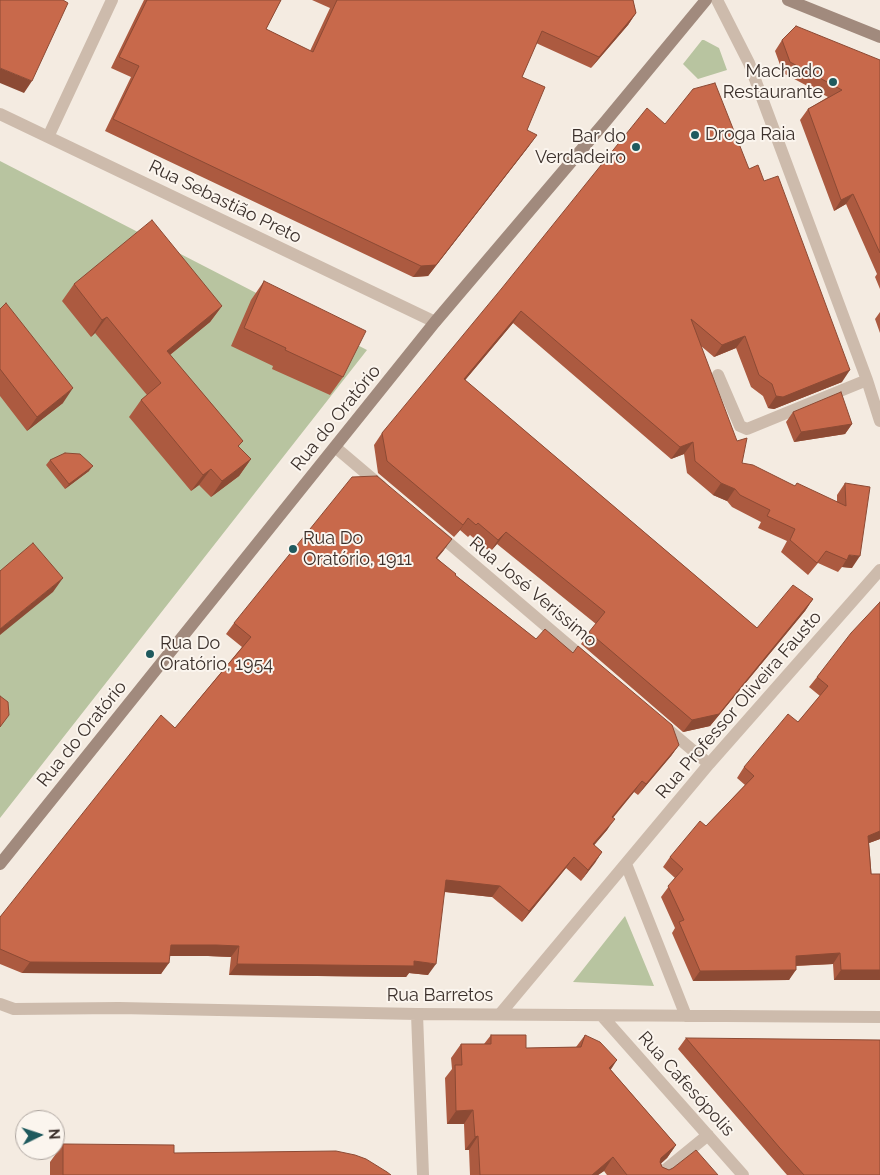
<!DOCTYPE html>
<meta charset="utf-8">
<style>
body{margin:0}
#map{position:relative;width:880px;height:1175px;overflow:hidden;background:#f4ebe1;font-family:Raleway,sans-serif}
canvas{display:block}
.north{position:absolute;left:15px;top:1110px;width:50px;height:50px;box-sizing:border-box;background:#fbf5ee;border:1px solid #aea6a0;border-radius:50%;rotate:86deg;font-size:14px;font-weight:700;line-height:20px;text-align:center;color:#3b302b}
.north::after{content:'';display:block;margin:auto;width:18px;height:22px;background:#1f5a5e;clip-path:polygon(50% 0,100% 100%,50% 72%,0 100%)}
</style>
<div id="map">
<canvas width="880" height="1175"></canvas>
<div class="north">N</div>
</div>
<script>
const c = document.querySelector('canvas').getContext('2d');
c.lineJoin = 'round';
function paint(path, color) { c.fillStyle = color; c.fill(path, 'evenodd'); }
const shape = rows => new Path2D(rows.map(r => 'M' + r).join(''));
function strokePath(path, color, width, dash) { c.strokeStyle = color; c.lineWidth = width; c.lineCap = dash ? 'butt' : 'round'; c.setLineDash(dash || []); c.stroke(path); }
function drawText(font, color, halo, rows, align = 'center') {
  c.font = font + ' Raleway,sans-serif'; c.lineWidth = 4; c.setLineDash([]); c.textBaseline = 'middle'; c.strokeStyle = halo; c.fillStyle = color; for (const [text, x, y, turn = 0] of rows) {
    c.save(); c.translate(x, y); c.rotate((+turn || 0) * Math.PI / 180); c.textAlign = isNaN(turn) ? turn : align; if (halo) c.strokeText(text, 0, 0); c.fillText(text, 0, 0); c.restore();
  }
}
paint(shape([
 [702,40,704,40,719,48,727,70,698,79,683,64],
 [0,161,367,350,0,818],
 [625,916,654,986,573,982]
]), '#b8c4a0');
strokePath(shape([
 [717,0,749,63,867,380,880,421],
 [0,114,435,322],
 [48,137,112,0],
 [718,375,740,426,747,429,867,380],
 [335,447,381,486],
 [437,533,587,661],
 [664,726,709,764],
 [626,864,686,1016],
 [0,1004,14,1009,119,1008,417,1014,880,1017],
 [417,1014,423,1175],
 [500,1014,709,764,880,570],
 [602,1016,743,1175],
 [659,1175,708,1135]
]), '#cdbbac', 12);
strokePath(shape([
 [788,0,880,37],
 [0,864,435,322,605,122,706,0]
]), '#a18a7d', 12);
paint(shape([
 [144,0,281,0,266,29,310,51,330,8,312,0,633,0,636,13,628,25,591,68,536,43,522,77,529,146,428,276,413,277,105,131,131,77,111,68],
 [782,40,880,60,880,289,875,277,877,274,846,204,834,211,800,120,808,109,828,97,783,73,775,51],
 [665,124,749,169,842,382,774,409,768,408,763,396,751,387,736,348,714,357,701,346,742,463,795,486,837,502,837,495,845,483,852,568,842,567,838,572,818,563,808,575,781,552,787,541,758,528,761,522,732,507,727,501,713,495,687,473,684,454,671,459,513,323,465,380,757,628,813,599,805,611,710,726,683,732,581,644,596,624,497,544,490,552,470,535,468,537,460,530,454,537,378,473,374,445,382,433],
 [264,281,343,377,330,395,272,369,273,366,231,346,251,300],
 [74,284,222,306,210,322,170,355,243,441,238,447,251,459,239,476,211,497,199,485,191,491,129,417,141,400,147,395,95,333,91,337,62,301],
 [0,309,63,403,27,431,0,396],
 [880,312,880,333,875,319],
 [793,412,852,424,845,434,794,442,786,422],
 [50,460,89,471,65,489,46,465],
 [444,550,437,558,455,575,536,639,679,745,671,756,638,795,634,792,613,818,607,830,594,845,602,852,581,881,566,868,522,922,492,897,444,892,428,975,409,973,406,977,229,975,231,957,208,956,170,956,161,974,22,973,0,964,0,917,175,728,242,647,226,634,234,623],
 [880,602,880,839,869,843,880,980,834,980,833,964,796,966,789,980,693,981,672,933,675,928,661,897,675,878,663,867,670,857,706,826,745,785,737,778,744,767,798,722,820,696,809,687,817,677],
 [491,1035,526,1048,576,1047,585,1035,611,1070,676,1145,667,1158,661,1163,662,1167,669,1170,718,1175,607,1175,604,1171,598,1175,470,1175,469,1150,465,1150,464,1124,447,1124,445,1078,452,1069,451,1058,461,1044,484,1044],
 [686,1038,880,1175,787,1175,678,1049],
 [63,1144,174,1153,391,1175,50,1175,50,1162]
]), '#ac5a40');
paint(shape([
 [636,13,628,25,591,68,599,57],
 [0,68,32,81,24,93,0,83],
 [537,135,529,146,428,276,413,277,421,266],
 [853,194,846,204,834,211,841,200],
 [222,306,210,322,155,367,167,351],
 [521,311,513,323,456,391,464,379],
 [107,317,95,333,91,337,102,320],
 [745,336,736,348,714,357,722,345],
 [850,370,842,382,774,409,768,408,776,396],
 [73,388,63,403,27,431,37,417],
 [852,424,845,434,794,442,801,432],
 [693,442,684,454,671,459,680,447],
 [251,459,239,476,211,497,222,481],
 [93,466,89,471,65,489,69,484],
 [211,469,199,485,191,491,203,475],
 [721,483,735,489,727,501,713,495],
 [468,518,460,530,454,537,463,525],
 [506,532,497,544,490,552,498,540],
 [452,539,444,550,428,569,436,558],
 [849,555,860,556,852,568,842,567],
 [63,578,53,592,0,635,0,629],
 [813,599,805,611,710,726,683,732,692,720],
 [679,745,671,756,638,795,646,784],
 [642,781,634,792,604,828,612,817],
 [615,819,607,830,585,856,593,844],
 [880,831,880,839,861,846,868,836],
 [602,852,595,863,581,881,588,870],
 [574,857,566,868,522,922,529,911],
 [446,880,500,886,492,897,438,891],
 [171,945,216,945,239,946,231,957,208,956,163,956],
 [840,953,833,964,789,966,796,956],
 [414,961,436,964,428,975,409,973,406,977,229,975,237,964],
 [30,962,169,963,161,974,22,973],
 [796,970,789,980,693,981,700,971],
 [841,970,880,970,880,980,834,980],
 [617,1060,608,1074,609,1068],
 [473,1110,464,1124,447,1124,456,1111],
 [478,1136,469,1150,465,1150,475,1137],
 [676,1145,667,1158,652,1172,661,1158],
 [613,1157,604,1171,598,1175,592,1175]
]), '#8c4a34');
const building = shape([
 [0,0,63,0,68,3,32,81,0,68,0,0],
 [147,0,281,0,266,29,313,52,337,0,633,0,636,13,599,57,542,31,522,77,545,87,527,130,537,135,436,265,421,266,113,119,139,66,119,57,147,0],
 [796,26,880,60,880,253,853,194,841,200,808,109,842,90,790,62,782,40,796,26],
 [715,83,749,169,758,165,764,181,778,176,850,370,783,397,776,396,772,384,759,375,745,336,722,345,691,319,737,441,747,438,742,463,753,465,795,486,797,483,846,506,845,483,870,487,860,556,849,555,847,560,826,551,817,563,790,540,795,529,767,516,770,510,740,495,735,489,721,483,695,461,693,442,680,447,521,311,464,379,757,628,793,585,813,599,719,714,692,720,589,632,605,612,506,532,498,540,478,523,476,525,468,518,463,525,387,461,382,433,502,288,647,108,665,124,693,89,715,83],
 [152,220,222,306,167,351,243,441,238,446,251,459,222,481,211,469,203,475,141,400,161,383,107,317,102,320,74,284,152,220],
 [264,281,366,331,343,377,285,350,286,348,244,328,264,281],
 [6,303,73,388,37,417,0,369,0,309,6,303],
 [841,392,852,424,801,432,793,412,841,392],
 [65,453,80,454,93,466,69,484,50,460,65,453],
 [377,476,452,539,436,558,456,574,455,575,536,639,545,629,573,653,578,646,672,725,679,745,646,784,642,781,612,817,615,819,593,844,602,852,588,870,574,857,529,911,500,886,446,880,436,964,414,961,414,966,237,964,239,946,216,945,171,945,169,963,30,962,0,949,0,917,161,715,175,728,251,637,234,623,352,477,377,476],
 [33,543,63,578,0,629,0,571,33,543],
 [880,602,880,831,868,836,871,874,880,874,880,970,841,970,840,953,796,956,796,970,700,971,679,922,684,920,668,886,683,869,670,857,700,821,706,826,754,776,744,767,788,714,798,722,828,686,817,677,851,633,880,602],
 [0,696,8,702,9,715,0,727,0,696],
 [491,1035,526,1035,526,1048,581,1047,585,1035,600,1042,617,1060,609,1068,676,1145,661,1158,660,1162,662,1167,669,1170,673,1168,696,1150,718,1175,627,1175,613,1157,592,1175,480,1175,478,1136,475,1137,473,1110,456,1111,455,1065,462,1065,461,1044,491,1044,491,1035],
 [686,1038,880,1040,880,1175,804,1175,779,1147,686,1038],
 [63,1144,174,1145,174,1153,336,1151,355,1155,366,1159,387,1172,391,1175,63,1175,63,1144]
]);
paint(building, '#c8694b');
strokePath(building, '#8c4a34', 1);
for (const [x, y, r, color] of [
 [833,82,5,"#1f5a5e"],
 [695,135,5,"#1f5a5e"],
 [636,147,5,"#1f5a5e"],
 [293,549,5,"#1f5a5e"],
 [150,654,5,"#1f5a5e"]
]) { const dot = new Path2D(); dot.arc(x, y, r, 0, 2 * Math.PI); c.fillStyle = color; c.fill(dot); strokePath(dot, '#fbf5ee', 2); }
drawText('18px', '#3b302b', '#fbf5ee', [
 ["Machado",823,72,"right"],
 ["Restaurante",823,93,"right"],
 ["Droga Raia",705,135],
 ["Bar do",626,137,"right"],
 ["Verdadeiro",626,158,"right"],
 ["Rua Do",303,539],
 ["Oratório, 1911",303,560],
 ["Rua Do",160,644],
 ["Oratório, 1954",160,665]
], 'left');
drawText('18px', '#3b302b', '#fbf5ee', [
 ["Rua Sebastião Preto",225,202,26],
 ["Rua do Oratório",336,418,-51],
 ["Rua José Verissimo",533,592,40],
 ["Rua Professor Oliveira Fausto",739,705,-49],
 ["Rua do Oratório",82,734,-51],
 ["Rua Barretos",440,996],
 ["Rua Cafesópolis",686,1084,48]
]);
</script>
